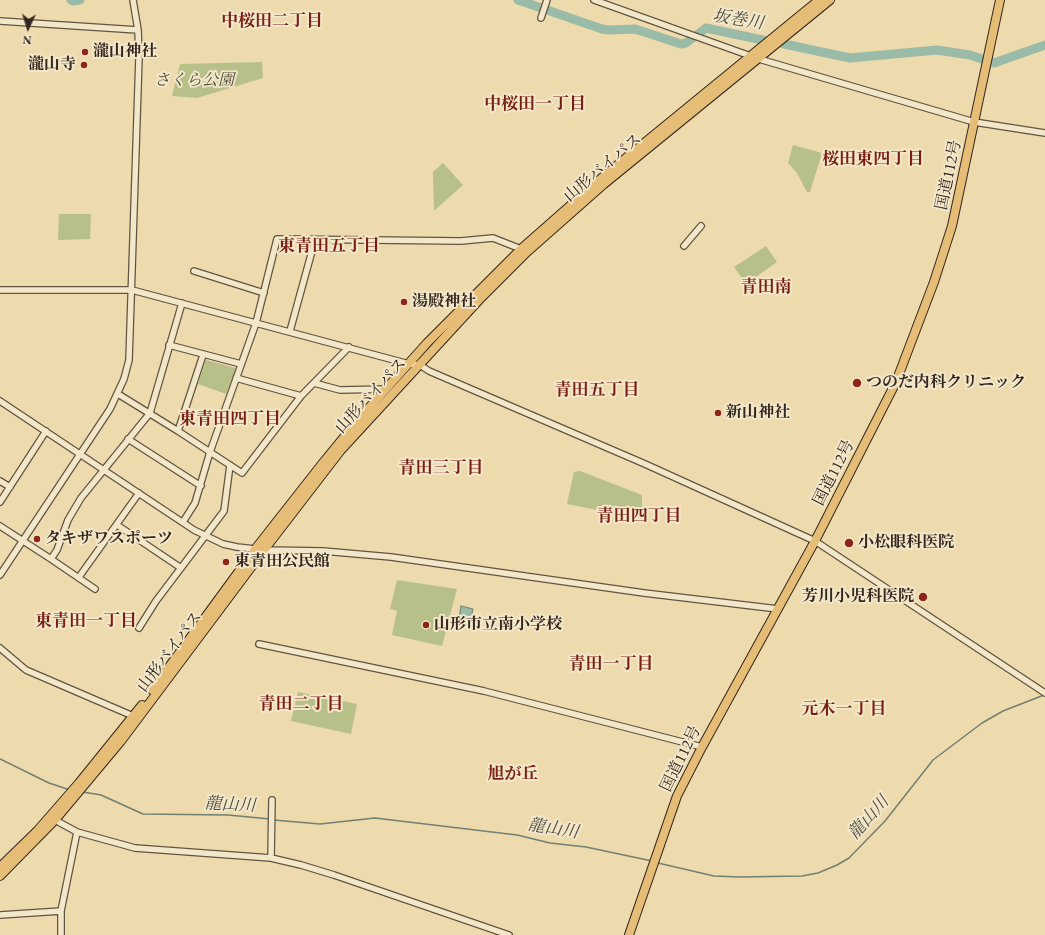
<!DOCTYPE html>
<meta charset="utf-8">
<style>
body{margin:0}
#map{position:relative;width:1045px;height:935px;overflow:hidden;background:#eddaad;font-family:"EB Garamond",serif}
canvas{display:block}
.north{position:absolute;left:8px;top:8px;width:40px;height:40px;-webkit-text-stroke:3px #f3e7ca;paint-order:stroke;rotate:184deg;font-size:11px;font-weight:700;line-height:16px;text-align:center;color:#34271f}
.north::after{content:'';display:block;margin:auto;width:14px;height:18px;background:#34271f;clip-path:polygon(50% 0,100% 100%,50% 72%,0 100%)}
</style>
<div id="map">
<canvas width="1045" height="935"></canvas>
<div class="north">N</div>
</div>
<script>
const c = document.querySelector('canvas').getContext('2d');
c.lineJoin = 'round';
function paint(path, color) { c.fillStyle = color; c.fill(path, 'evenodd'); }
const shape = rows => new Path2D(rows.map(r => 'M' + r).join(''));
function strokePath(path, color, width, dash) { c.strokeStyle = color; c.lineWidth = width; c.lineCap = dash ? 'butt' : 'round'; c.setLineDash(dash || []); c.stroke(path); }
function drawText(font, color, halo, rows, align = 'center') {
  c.font = font + ' "EB Garamond","Noto Serif JP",serif'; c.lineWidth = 4; c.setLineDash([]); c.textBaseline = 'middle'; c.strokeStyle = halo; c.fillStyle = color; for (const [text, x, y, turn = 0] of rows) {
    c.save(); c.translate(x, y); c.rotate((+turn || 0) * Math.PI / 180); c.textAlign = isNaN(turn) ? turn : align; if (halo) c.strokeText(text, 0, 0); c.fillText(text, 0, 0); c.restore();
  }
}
paint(shape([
 [262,62,263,78,197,98,172,96,180,64],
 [793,145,822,153,810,192,807,192,797,173,788,163],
 [443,163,463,185,434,211,433,172],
 [59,214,91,214,90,239,58,240],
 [766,246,777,262,746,284,734,267],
 [206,360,236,368,226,394,198,384],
 [580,471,642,495,642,519,567,504,574,472],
 [397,580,457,589,442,646,392,635,397,611,390,609],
 [298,692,357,704,351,734,291,721]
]), '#b8c08a');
const water = shape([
 [461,606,473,609,469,627,458,624,461,606]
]);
paint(water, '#9abba7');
strokePath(water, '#718071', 1);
strokePath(shape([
 [0,759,49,783,70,790],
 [83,792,101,795,143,814,228,815,270,819],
 [274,820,320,824,375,818,517,835,550,843,586,847,652,861],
 [658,863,714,876,740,877,802,876,818,873,837,865,849,858,885,821,933,760,982,723,1003,711,1044,695]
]), '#718071', 1.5);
strokePath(shape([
 [71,0,73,1,80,0],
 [518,0,602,29,609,30,635,29,681,44,686,43,706,28,772,42],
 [784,44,850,58,937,50,970,55,994,63,1045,45]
]), '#9abba7', 9);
const minor = shape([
 [594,0,759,59,974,122,1045,133],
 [541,18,547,0],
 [0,21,138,30],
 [684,246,701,226],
 [194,271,264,293],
 [0,290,132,290,409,364,420,365,429,371,645,464,815,541,1045,693],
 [290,331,315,240],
 [169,345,241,364],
 [236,378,301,396],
 [314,383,340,390,387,389],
 [118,394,178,431,242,473,301,396,349,347],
 [0,401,194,530,223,544,237,547,264,550,323,551,391,557,644,593,778,609],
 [178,431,203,355],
 [128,439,201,486],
 [0,481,10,487],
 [0,502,46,431],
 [183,522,195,503,210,452,256,323,277,239,461,241,493,238,521,249],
 [117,525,181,568],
 [0,526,51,559,57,550,68,520,81,498,150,413,182,303],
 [51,559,95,589],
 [0,575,110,409,124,379,129,360,139,57,138,30,133,0],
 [79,577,139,493],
 [139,628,156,601,224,511,230,465],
 [259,644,484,691,702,747],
 [0,648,26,670,133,716],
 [55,820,77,832,135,848,271,858,301,865,334,875,509,935],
 [271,858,272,800],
 [0,915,61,911],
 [61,935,61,911,77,832]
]);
const highway = shape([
 [152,690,256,548,322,464,358,420,427,343,521,249,605,175,819,0],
 [0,867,38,830,79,783,142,705],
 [0,876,55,820,121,741,264,550,341,450,479,300,527,252,604,184,830,0],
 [629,935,677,796,702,747,815,541,896,382,934,282,952,226,1000,0]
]);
strokePath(minor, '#625442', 8);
strokePath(highway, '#34271f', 10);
strokePath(minor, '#f3e7ca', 5.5);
strokePath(highway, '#e6bd76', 8);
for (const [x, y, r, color] of [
 [85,52,4,"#8f2418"],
 [84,65,4,"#8f2418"],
 [404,302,4,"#8f2418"],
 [857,383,5,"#8f2418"],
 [718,413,4,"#8f2418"],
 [37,539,4,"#8f2418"],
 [849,543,5,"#8f2418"],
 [226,562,4,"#8f2418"],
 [923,597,5,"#8f2418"],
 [426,625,4,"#8f2418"]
]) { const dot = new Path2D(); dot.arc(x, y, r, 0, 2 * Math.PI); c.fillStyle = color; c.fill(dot); strokePath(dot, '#f3e7ca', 1.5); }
drawText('bold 16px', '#34271f', '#f3e7ca', [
 ["瀧山神社",93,52],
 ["瀧山寺",76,65,"right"],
 ["湯殿神社",412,302],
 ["つのだ内科クリニック",866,383],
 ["新山神社",726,413],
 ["タキザワスポーツ",45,539],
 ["小松眼科医院",858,543],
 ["東青田公民館",234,562],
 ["芳川小児科医院",914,597,"right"],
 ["山形市立南小学校",434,625]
], 'left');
drawText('italic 16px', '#554d3a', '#f3e7ca', [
 ["さくら公園",194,81]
]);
drawText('16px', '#34271f', '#f3e7ca', [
 ["山形バイパス",603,168,-40],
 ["国道112号",949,175,-78],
 ["山形バイパス",371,396,-47],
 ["国道112号",834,473,-63],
 ["山形バイパス",170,652,-53],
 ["国道112号",681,759,-64]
]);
drawText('italic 17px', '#4e4c41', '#f3e7ca', [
 ["坂巻川",738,20,9],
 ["龍山川",230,805,3],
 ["龍山川",869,818,-48],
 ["龍山川",553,829,9]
]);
drawText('bold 17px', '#7a1f14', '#f3e7ca', [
 ["中桜田二丁目",272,21],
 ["中桜田一丁目",535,104],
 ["桜田東四丁目",873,159],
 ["東青田五丁目",329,246],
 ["青田南",766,287],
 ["青田五丁目",597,390],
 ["東青田四丁目",230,419],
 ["青田三丁目",441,468],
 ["青田四丁目",639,516],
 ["東青田一丁目",86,621],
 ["青田一丁目",611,664],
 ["青田二丁目",301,704],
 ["元木一丁目",844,709],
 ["旭が丘",513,774]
]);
</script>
